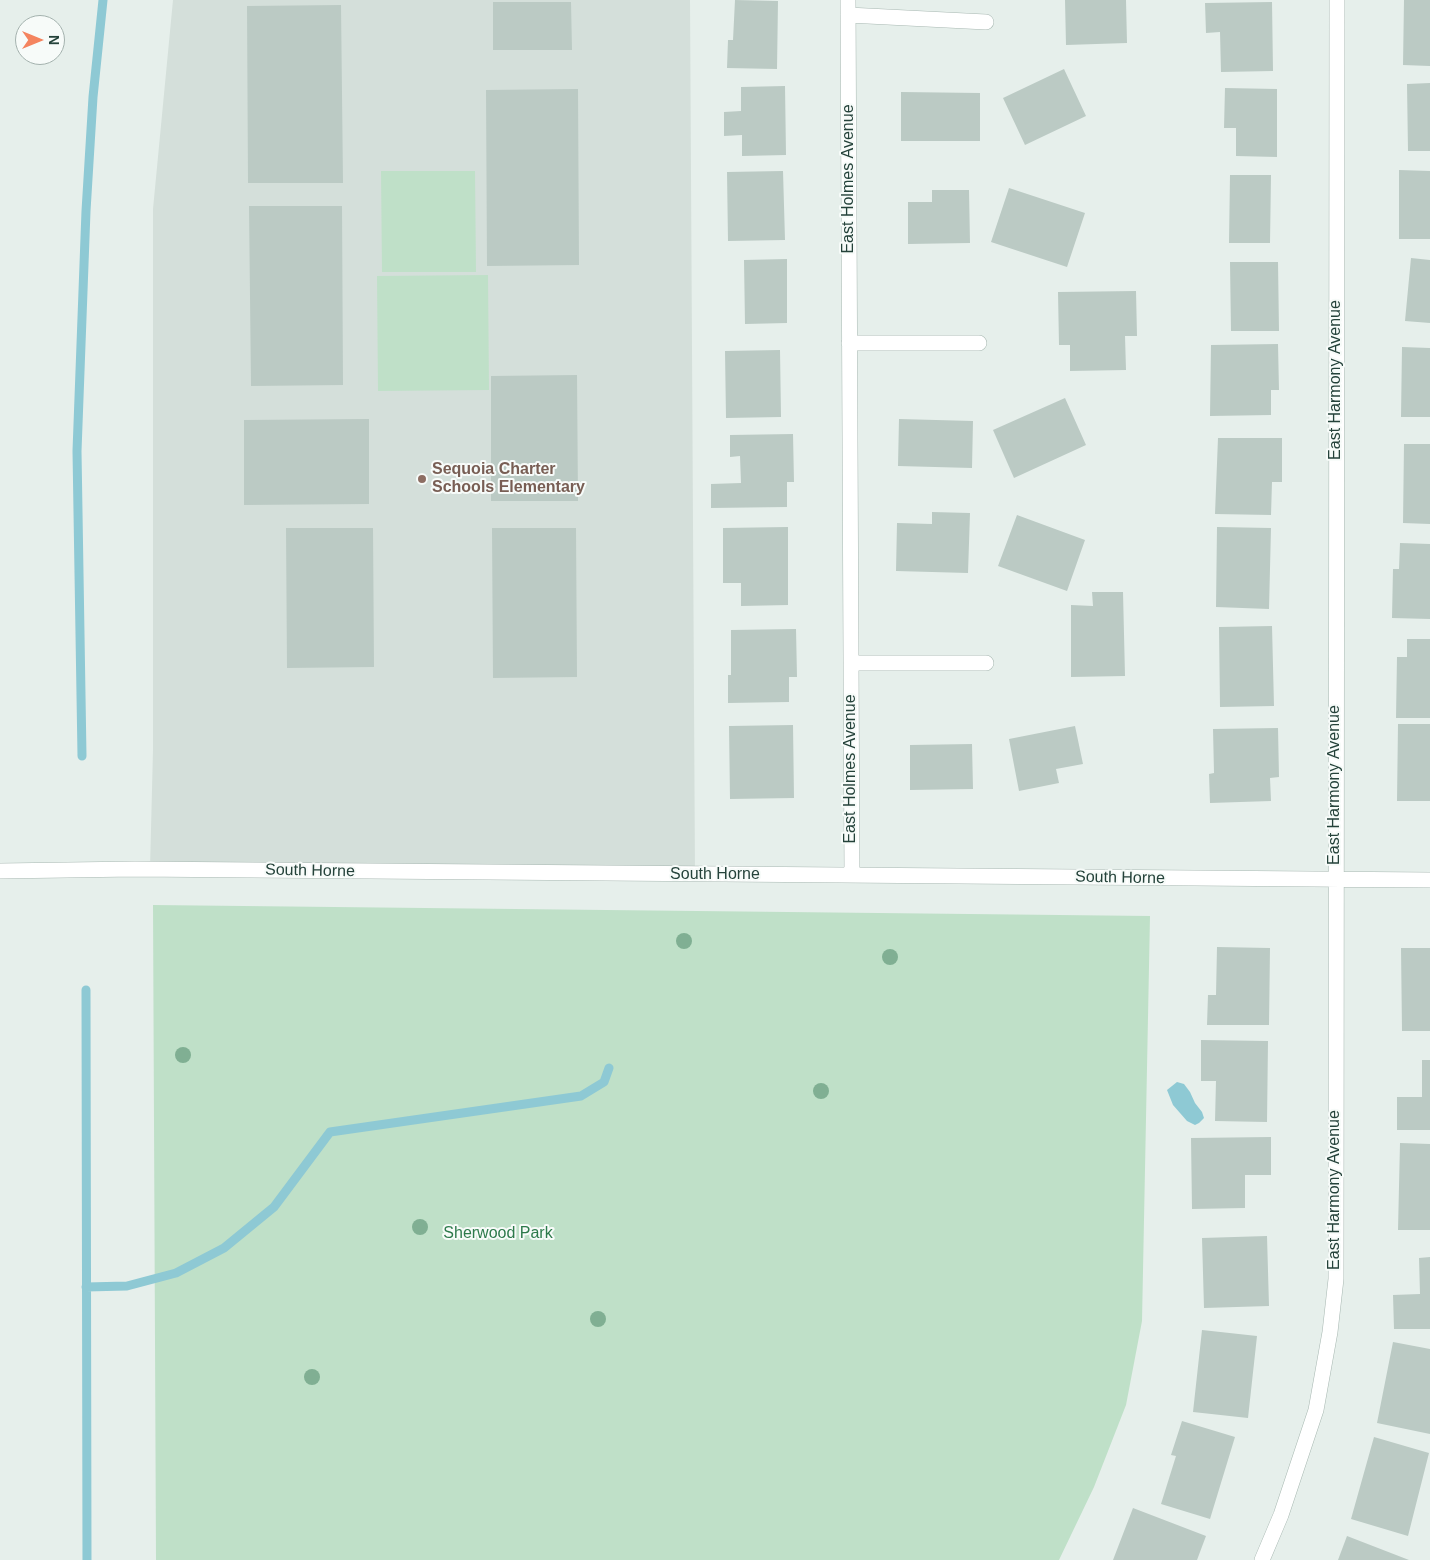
<!DOCTYPE html>
<style>
body{margin:0}
#map{position:relative;width:1430px;height:1560px;overflow:hidden;background:#e6efeb;font-family:Helvetica,sans-serif}
canvas{display:block}
.north{position:absolute;left:15px;top:15px;width:50px;height:50px;box-sizing:border-box;background:#f7fbf9;border:1px solid #a3b1ad;border-radius:50%;rotate:90deg;font-size:14px;font-weight:700;line-height:20px;text-align:center;color:#24423a}
.north::after{content:'';display:block;margin:auto;width:18px;height:22px;background:#f4845f;clip-path:polygon(50% 0,100% 100%,50% 72%,0 100%)}
</style>
<div id="map">
<canvas width="1430" height="1560"></canvas>
<div class="north">N</div>
</div>
<script>
const c = document.querySelector('canvas').getContext('2d');
c.lineJoin = 'round';
function paint(path, color) { c.fillStyle = color; c.fill(path, 'evenodd'); }
const shape = rows => new Path2D(rows.map(r => 'M' + r).join(''));
function strokePath(path, color, width, dash) { c.strokeStyle = color; c.lineWidth = width; c.lineCap = dash ? 'butt' : 'round'; c.setLineDash(dash || []); c.stroke(path); }
function drawText(font, color, halo, rows, align = 'center') {
  c.font = font + ' Helvetica,sans-serif'; c.lineWidth = 4; c.setLineDash([]); c.textBaseline = 'middle'; c.strokeStyle = halo; c.fillStyle = color; for (const [text, x, y, turn = 0] of rows) {
    c.save(); c.translate(x, y); c.rotate((+turn || 0) * Math.PI / 180); c.textAlign = isNaN(turn) ? turn : align; if (halo) c.strokeText(text, 0, 0); c.fillText(text, 0, 0); c.restore();
  }
}
paint(shape([
 [173,0,690,0,695,875,150,869,153,750,153,209]
]), '#d4dfda');
paint(shape([
 [381,171,475,171,476,272,382,272],
 [488,275,489,390,378,391,377,276],
 [153,905,1150,916,1142,1321,1126,1405,1094,1487,1059,1560,156,1560]
]), '#bfe0c8');
paint(shape([
 [1177,1082,1184,1084,1190,1092,1195,1103,1202,1112,1204,1118,1199,1123,1195,1125,1187,1121,1173,1105,1167,1090]
]), '#8ec9d4');
strokePath(shape([
 [82,756,77,451,86,211,93,97,103,0],
 [86,990,87,1560],
 [86,1287,127,1286,176,1273,224,1248,274,1207,330,1132,581,1096,604,1082,609,1068]
]), '#8ec9d4', 9);
paint(shape([
 [735,0,778,1,777,69,727,68,728,40,733,40],
 [1065,0,1126,0,1127,43,1066,45],
 [1404,0,1430,0,1430,66,1403,65],
 [493,2,571,2,572,50,493,50],
 [1272,2,1273,71,1221,72,1220,32,1206,33,1205,3],
 [341,5,343,183,248,183,247,6],
 [1064,69,1086,116,1025,145,1003,98],
 [1430,83,1430,151,1408,151,1407,84],
 [785,86,786,155,742,156,742,135,724,136,724,112,741,111,741,87],
 [1225,88,1277,89,1277,157,1236,156,1236,128,1224,128],
 [578,89,579,265,487,266,486,90],
 [901,92,980,93,980,141,901,141],
 [1399,170,1430,171,1430,239,1399,239],
 [783,171,785,240,728,241,727,172],
 [1230,175,1271,175,1270,243,1229,243],
 [1009,188,1085,213,1067,267,991,242],
 [932,190,969,190,970,243,908,244,908,202,932,202],
 [249,206,342,206,343,385,251,386],
 [1411,258,1430,260,1430,323,1405,321],
 [787,259,787,323,745,324,744,260],
 [1230,262,1278,262,1279,331,1231,331],
 [1136,291,1137,336,1125,336,1126,370,1070,371,1070,345,1059,345,1058,292],
 [1278,344,1279,390,1271,390,1271,415,1210,416,1211,345],
 [1402,347,1430,348,1430,417,1401,417],
 [780,350,781,417,726,418,725,351],
 [577,375,578,501,491,501,491,376],
 [1065,398,1086,445,1014,478,993,430],
 [369,419,369,504,244,505,244,420],
 [899,419,973,421,972,468,898,466],
 [793,434,794,482,787,482,787,507,711,508,711,484,741,483,740,456,730,457,730,435],
 [1218,438,1282,438,1282,482,1272,482,1271,515,1215,514],
 [1404,444,1430,444,1430,524,1403,523],
 [932,512,970,513,968,573,896,571,897,523,932,524],
 [1017,515,1085,540,1067,591,998,566],
 [788,527,788,605,741,606,741,583,723,583,723,528],
 [1217,527,1271,528,1269,609,1216,607],
 [286,528,373,528,374,667,287,668],
 [492,528,576,528,577,677,493,678],
 [1400,543,1430,544,1430,619,1392,618,1393,569,1399,569],
 [1092,592,1123,592,1125,676,1071,677,1071,605,1093,606],
 [1272,626,1274,706,1220,707,1219,627],
 [796,629,797,677,789,677,789,702,728,703,728,675,731,675,731,630],
 [1407,639,1430,639,1430,718,1396,718,1397,657,1407,657],
 [1398,724,1430,724,1430,801,1397,801],
 [793,725,794,798,730,799,729,726],
 [1075,726,1083,764,1056,769,1059,783,1019,791,1009,739],
 [1278,728,1279,777,1270,778,1271,801,1210,803,1209,774,1214,773,1213,729],
 [972,744,973,789,910,790,910,745],
 [1217,947,1270,948,1269,1025,1207,1025,1208,995,1216,995],
 [1401,948,1430,948,1430,1031,1402,1031],
 [1201,1040,1268,1041,1267,1122,1215,1121,1216,1081,1201,1081],
 [1422,1060,1430,1060,1430,1130,1397,1130,1397,1097,1422,1097],
 [1271,1137,1271,1175,1245,1175,1245,1208,1192,1209,1191,1138],
 [1400,1143,1430,1144,1430,1230,1398,1230],
 [1267,1236,1269,1306,1204,1308,1202,1238],
 [1430,1257,1430,1329,1394,1329,1393,1295,1420,1294,1419,1258],
 [1202,1330,1257,1336,1248,1418,1193,1412],
 [1393,1342,1430,1349,1430,1434,1377,1423],
 [1182,1421,1235,1437,1210,1519,1161,1504,1176,1456,1171,1455],
 [1374,1437,1429,1453,1408,1536,1351,1519],
 [1133,1508,1206,1536,1197,1560,1113,1560],
 [1347,1536,1409,1560,1338,1560]
]), '#bbcac4');
const minor = shape([
 [848,0,852,875],
 [848,15,986,22],
 [849,343,979,343],
 [851,663,986,663],
 [0,871,135,869,1430,880],
 [1262,1560,1281,1515,1316,1410,1330,1332,1336,1279,1337,0]
]);
strokePath(minor, '#a8b8b2', 16);
strokePath(minor, '#fff', 15);
c.fillStyle = '#80af93';
for (const [x, y] of [
 [684,941],
 [890,957],
 [183,1055],
 [821,1091],
 [420,1227],
 [598,1319],
 [312,1377]
]) { c.beginPath(); c.arc(x, y, 8, 0, 2 * Math.PI); c.fill(); }
for (const [x, y, r, color] of [
 [422,479,5,"#8d6e63"]
]) { const dot = new Path2D(); dot.arc(x, y, r, 0, 2 * Math.PI); c.fillStyle = color; c.fill(dot); strokePath(dot, '#f7fbf9', 2); }
drawText('16px', '#24423a', '#f7fbf9', [
 ["East Holmes Avenue",849,179,-90],
 ["East Harmony Avenue",1336,380,-90],
 ["East Holmes Avenue",851,769,-90],
 ["East Harmony Avenue",1335,785,-90],
 ["South Horne",310,871,1],
 ["South Horne",715,875],
 ["South Horne",1120,878,1],
 ["East Harmony Avenue",1335,1190,-90]
]);
drawText('bold 16px', '#785e54', '#f7fbf9', [
 ["Sequoia Charter",432,470],
 ["Schools Elementary",432,488]
], 'left');
drawText('16px', '#2d7a4b', '#f7fbf9', [
 ["Sherwood Park",498,1234]
]);
</script>
